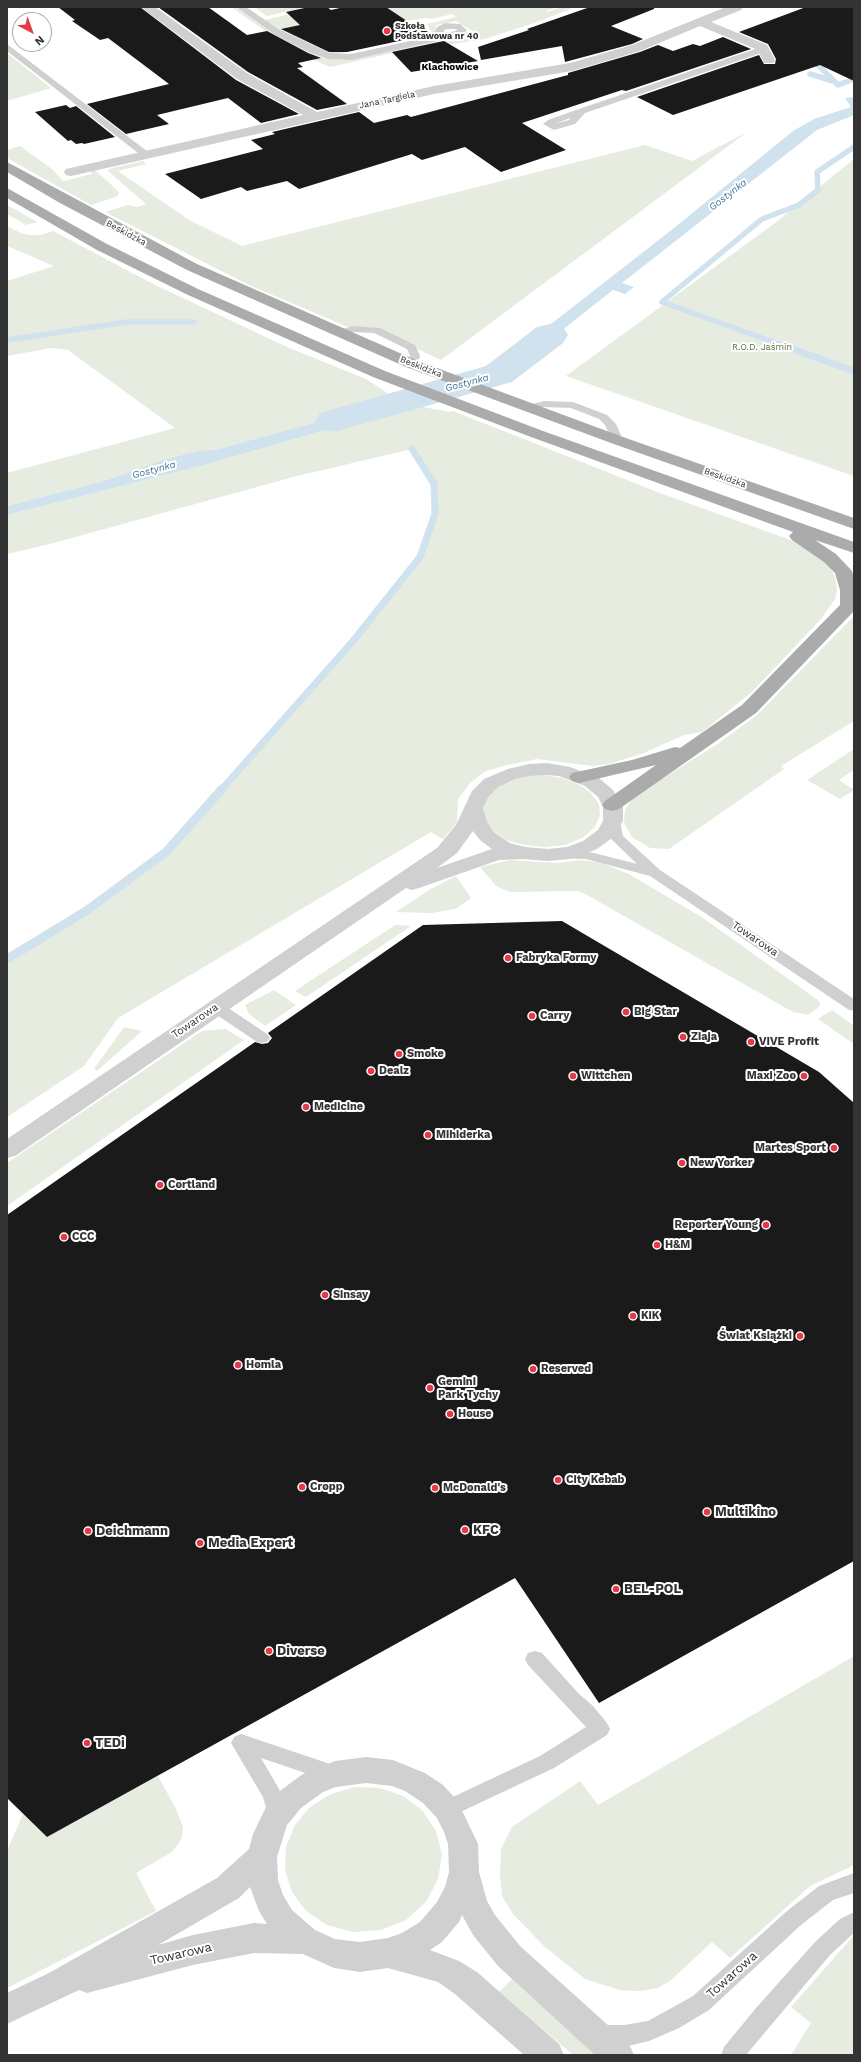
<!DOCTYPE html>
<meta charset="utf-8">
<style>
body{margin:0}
#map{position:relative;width:861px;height:2062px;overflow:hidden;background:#fff;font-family:"Work Sans",sans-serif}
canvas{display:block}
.frame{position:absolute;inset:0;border:8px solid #333;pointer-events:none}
.north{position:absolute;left:12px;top:12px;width:40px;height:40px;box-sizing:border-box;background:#fff;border:1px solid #adadad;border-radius:50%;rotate:139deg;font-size:11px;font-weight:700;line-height:16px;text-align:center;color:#333}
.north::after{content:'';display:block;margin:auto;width:14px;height:18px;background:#e63946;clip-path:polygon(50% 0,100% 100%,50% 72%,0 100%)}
</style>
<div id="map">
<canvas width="861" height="2062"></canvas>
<div class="frame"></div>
<div class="north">N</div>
</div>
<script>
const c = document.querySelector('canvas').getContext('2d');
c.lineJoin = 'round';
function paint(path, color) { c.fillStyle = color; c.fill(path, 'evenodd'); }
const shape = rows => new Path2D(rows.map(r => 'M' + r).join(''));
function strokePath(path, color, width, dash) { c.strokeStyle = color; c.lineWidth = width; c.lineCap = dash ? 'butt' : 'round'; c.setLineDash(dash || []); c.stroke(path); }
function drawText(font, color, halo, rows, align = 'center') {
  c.font = font + ' "Work Sans",sans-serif'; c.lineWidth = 4; c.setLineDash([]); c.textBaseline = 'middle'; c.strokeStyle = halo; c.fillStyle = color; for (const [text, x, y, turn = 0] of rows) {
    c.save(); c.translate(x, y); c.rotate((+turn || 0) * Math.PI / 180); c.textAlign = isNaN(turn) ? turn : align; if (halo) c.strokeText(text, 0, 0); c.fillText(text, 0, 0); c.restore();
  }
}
paint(shape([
 [231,7,235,7,273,33,313,53,324,58,339,60,353,59,472,31,456,21,436,25,435,34,433,34,427,24,456,17,452,14,432,19,425,18,407,21,386,7,558,7,546,11,548,12,561,7,575,7,540,21,485,39,388,54,330,67,296,52],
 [254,7,306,7,267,16],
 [294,13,347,52,337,54,330,54,285,33,265,20],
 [7,53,51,88,7,101],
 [747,132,441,360,370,327,348,327,249,285,105,212,128,205,138,207,146,204,108,171,109,169,143,161,146,164,118,171,189,220,242,246,645,145,692,161],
 [20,146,52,169,63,181,92,174,91,171,95,170,119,192,118,196,91,205,7,158,7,150],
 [854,159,854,476,566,376,775,223],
 [7,205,37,222,26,225,7,214],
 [7,226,21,233,30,235,40,235,53,231,153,284,287,347,366,379,398,400,219,449,197,451,166,459,104,481,7,506,7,473,175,428,68,350,51,348,7,356,7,281,54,266,7,246],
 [412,405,450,412,453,411,660,493,796,542,828,563,835,577,837,590,835,599,821,619,752,692,702,732,684,735,644,753,609,764,592,766,537,759,507,765,486,771,470,783,458,799,457,823,443,839,431,832,118,1018,84,1066,7,1117,7,960,86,911,166,852,314,685,419,557,435,514,434,484,412,449,297,476,50,544,7,554,7,515,208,464],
 [854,616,854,721,781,766,784,769,669,849,650,848,632,837,624,823,625,810,633,797,719,743,757,715],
 [854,749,854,770,839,780,854,790,840,799,807,780],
 [544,775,562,778,578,784,590,792,599,804,600,816,594,828,582,838,565,845,545,847,524,845,507,840,494,831,486,821,483,809,487,798,496,788,509,781,526,776],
 [510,860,556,863,580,860,602,863,629,874,703,918,804,990,819,1001,820,1004,818,1008,808,1015,793,1012,587,895,578,891,510,892,496,886,480,867],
 [456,876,471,898,455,909,432,913,396,912,429,890],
 [395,925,411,926,306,997,295,991],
 [274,990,296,1005,265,1026,249,1014,245,1005],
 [832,1010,854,1026,854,1044,818,1019],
 [124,1027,142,1031,97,1071,94,1069],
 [225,1029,244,1040,7,1206,7,1163,202,1031],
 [854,1656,854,1865,810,1886,730,1958,712,1942,670,1981,658,1988,640,1991,620,1990,585,1979,544,1946,513,1914,502,1896,500,1875,501,1849,512,1827,580,1781,598,1805],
 [158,1776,176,1809,183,1827,181,1840,172,1852,136,1873,156,1911,7,1988,7,1851,23,1814,47,1837],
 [355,1787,380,1788,403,1796,422,1810,436,1831,442,1855,438,1879,426,1902,406,1920,381,1930,353,1932,327,1925,306,1911,292,1892,285,1870,286,1847,295,1825,310,1807,331,1794],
 [854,1935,854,2052,849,2055,791,2055,811,2023,791,2007],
 [512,1979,597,2055,573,2055,499,1992]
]), '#e6ecdf');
paint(shape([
 [854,97,854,115,817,130,622,283,634,287,625,294,613,290,500,379,487,374,674,228,793,131,814,119,851,107,845,98],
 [397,400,412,405,208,464,7,515,7,506,104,481,166,459,197,451,219,449]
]), '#cfe2ee');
strokePath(shape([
 [810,57,838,85,854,79],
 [810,74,833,81],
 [662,302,762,219,799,205,818,190,817,172,854,147],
 [662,302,790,348],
 [7,340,127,322,194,322]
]), '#cfe2ee', 5.5);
strokePath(shape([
 [787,347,854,371],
 [221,790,353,641,420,557,435,514,434,484,412,449]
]), '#cfe2ee', 7);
strokePath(shape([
 [7,959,86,911,166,852,222,789]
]), '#cfe2ee', 9);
paint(shape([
 [550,324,563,327,568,335,563,343,512,382,334,432,320,429,315,421,320,413,486,366,537,327,550,324]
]), '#cfe2ee');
paint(shape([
 [58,7,140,7,236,80,299,114,261,123,228,98,157,115,169,124,126,134,87,104,169,84,108,38,100,40,72,21,75,20],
 [158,7,208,7,247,35,267,31,308,53,321,58,298,63,303,67,297,68,347,104,317,110,248,72],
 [309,7,327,7,331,10,344,7,386,7,407,21,432,34,347,52,329,52,281,29,300,25,286,12],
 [590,7,654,7,654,9,611,26,643,39,632,44,565,62,562,46,481,60,478,47,529,30,527,29],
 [806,7,854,7,854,81,820,65,673,115,637,97,759,55,764,64,775,64,776,59,768,44,739,32],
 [723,37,751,49,626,91,622,90,522,123,566,150,501,172,465,147,422,160,412,154,299,189,287,181,247,191,241,187,201,199,165,174,263,149,251,140,275,134,272,132,359,112,374,123,407,115,411,117,568,75,568,73,640,52,658,45,673,51,693,44,700,46],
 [444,41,478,61,411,72,392,52],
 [66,105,70,108,76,106,115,137,84,144,82,143,76,144,71,140,68,141,35,112],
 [562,921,819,1072,854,1103,854,1561,599,1703,515,1578,47,1837,7,1798,7,1215,255,1042,262,1044,268,1043,272,1038,268,1033,423,925]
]), '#1a1a1a');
paint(shape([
 [236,7,246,7,280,30,329,53,351,54,433,36,437,27,445,23,460,24,467,30,463,35,351,60,328,59,309,52,274,34,236,7],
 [447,29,455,29,458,30,444,34,444,30,447,29],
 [7,44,148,152,148,156,142,156,7,51,7,44],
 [764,46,767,47,767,51,585,113,575,124,554,130,543,124,548,120,579,109,764,46],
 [570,118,569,120,555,124,570,118],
 [353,326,380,328,415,345,420,356,417,364,416,366,408,366,407,364,410,356,407,349,374,333,354,332,340,336,335,333,336,331,353,326],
 [544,401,573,402,607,415,616,424,623,440,617,443,613,442,605,425,599,419,571,408,544,407,529,411,524,408,525,406,544,401],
 [613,817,618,818,620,821,623,836,660,870,854,999,854,1011,849,1010,650,876,586,859,555,858,553,855,555,852,560,851,586,851,637,864,609,837,606,821,608,818,613,817],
 [216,1002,221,1003,267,1034,270,1038,267,1042,262,1043,257,1042,211,1011,209,1007,211,1003,216,1002],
 [535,1651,542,1653,579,1694,593,1706,607,1723,610,1729,607,1735,554,1768,454,1815,447,1818,440,1815,437,1809,440,1803,540,1756,586,1727,528,1665,525,1659,528,1653,535,1651],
 [241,1734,342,1768,345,1774,342,1780,335,1783,261,1758,279,1789,287,1815,284,1821,277,1824,270,1821,263,1797,231,1743,234,1737,241,1734],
 [854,1873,854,1893,833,1900,801,1925,709,2010,679,2028,649,2041,624,2047,600,2047,592,2043,589,2036,592,2029,600,2025,624,2025,648,2021,693,1996,787,1911,819,1886,854,1873],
 [854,1912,854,1933,830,1955,746,2055,721,2055,724,2047,756,2008,816,1941,840,1919,854,1912]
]), '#d0d0d0');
paint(shape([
 [141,7,155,7,247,73,317,112,434,86,570,63,632,45,726,7,743,7,741,10,711,22,767,45,775,60,774,63,764,63,758,50,700,26,640,51,572,71,434,94,71,176,66,175,64,172,66,169,303,115,237,79,141,7],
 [547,763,570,767,599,778,613,790,623,807,623,821,612,838,597,849,570,859,548,861,522,859,499,860,419,888,412,890,406,888,15,1156,7,1158,7,1139,437,848,456,825,472,791,484,779,508,769,529,764,547,763],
 [547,775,559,776,585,786,598,797,603,807,603,821,598,830,583,841,567,847,548,849,525,847,510,843,494,832,487,822,483,808,488,797,498,787,515,779,529,776,547,775],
 [473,831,480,840,492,849,437,868,457,853,473,831],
 [366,1757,393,1760,425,1773,443,1785,457,1800,478,1844,479,1872,487,1901,495,1915,520,1946,629,2044,634,2055,595,2055,498,1966,473,1935,462,1915,459,1922,442,1942,430,1950,459,1961,477,1972,559,2044,564,2055,524,2055,455,1994,438,1982,388,1968,360,1972,334,1968,303,1954,254,1953,193,1965,87,1993,79,1990,7,2024,7,1993,49,1973,217,1878,249,1849,253,1834,267,1805,281,1790,303,1774,335,1761,366,1757],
 [366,1783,392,1786,405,1791,423,1803,437,1818,444,1832,448,1844,449,1872,445,1887,437,1902,420,1922,402,1933,388,1938,360,1942,335,1939,315,1930,292,1910,283,1895,278,1880,277,1857,287,1825,301,1808,323,1792,336,1787,366,1783],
 [250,1887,259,1911,267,1924,254,1923,193,1935,158,1945,239,1898,250,1887]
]), '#d0d0d0');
paint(shape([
 [7,162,197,264,418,361,623,437,854,518,854,529,611,443,406,367,187,270,60,203,7,172,7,162],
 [7,188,107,244,198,289,385,371,543,431,854,542,854,553,815,540,836,554,852,571,854,578,854,611,756,713,619,809,612,811,605,809,602,805,605,801,656,765,579,783,572,781,569,777,572,773,632,760,675,747,680,748,742,705,840,605,840,590,835,573,824,562,792,540,789,536,793,532,531,437,373,377,188,295,97,250,7,198,7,188]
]), '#ababab');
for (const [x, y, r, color] of [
 [387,31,4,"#e63946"],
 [508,958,4,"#e63946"],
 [626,1012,4,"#e63946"],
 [532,1016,4,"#e63946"],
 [683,1037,4,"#e63946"],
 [751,1042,4,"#e63946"],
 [399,1054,4,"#e63946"],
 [371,1071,4,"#e63946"],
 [573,1076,4,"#e63946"],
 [804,1076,4,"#e63946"],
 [306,1107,4,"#e63946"],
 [428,1135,4,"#e63946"],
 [834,1148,4,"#e63946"],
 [682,1163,4,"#e63946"],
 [160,1185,4,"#e63946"],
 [766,1225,4,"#e63946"],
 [64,1237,4,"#e63946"],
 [657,1245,4,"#e63946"],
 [325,1295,4,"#e63946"],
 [633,1316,4,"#e63946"],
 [800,1336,4,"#e63946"],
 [238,1365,4,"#e63946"],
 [533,1369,4,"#e63946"],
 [430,1388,4,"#e63946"],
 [450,1414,4,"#e63946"],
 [558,1480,4,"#e63946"],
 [302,1487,4,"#e63946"],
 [435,1488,4,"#e63946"],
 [707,1512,4,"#e63946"],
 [465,1530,4,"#e63946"],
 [88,1531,4,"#e63946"],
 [200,1543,4,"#e63946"],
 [616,1589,4,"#e63946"],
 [269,1651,4,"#e63946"],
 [87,1743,4,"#e63946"]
]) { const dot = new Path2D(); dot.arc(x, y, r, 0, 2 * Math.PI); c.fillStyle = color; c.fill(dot); strokePath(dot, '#fff', 1.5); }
drawText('bold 9px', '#333', '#fff', [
 ["Szkoła",395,26],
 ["Podstawowa nr 40",395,36]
], 'left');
drawText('9px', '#333', '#fff', [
 ["Jana Targiela",387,100,-12],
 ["Beskidzka",126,233,28],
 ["Beskidzka",421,367,21],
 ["Beskidzka",725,478,19]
]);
drawText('9px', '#56703f', '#fff', [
 ["R.O.D. Jaśmin",762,347]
]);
drawText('bold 10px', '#000', '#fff', [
 ["Klachowice",450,67]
]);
drawText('italic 10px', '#3f7597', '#fff', [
 ["Gostynka",728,195,-38],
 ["Gostynka",467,383,-15],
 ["Gostynka",154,470,-15]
]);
drawText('11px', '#333', '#fff', [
 ["Towarowa",755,939,34],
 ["Towarowa",195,1021,-34]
]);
drawText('bold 11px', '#333', '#fff', [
 ["Fabryka Formy",516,958],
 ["Big Star",634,1012],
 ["Carry",540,1016],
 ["Ziaja",691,1037],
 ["VIVE Profit",759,1042],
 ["Smoke",407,1054],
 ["Dealz",379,1071],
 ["Wittchen",581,1076],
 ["Maxi Zoo",796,1076,"right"],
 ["Medicine",314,1107],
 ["Mihiderka",436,1135],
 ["Martes Sport",826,1148,"right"],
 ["New Yorker",690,1163],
 ["Cortland",168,1185],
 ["Reporter Young",758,1225,"right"],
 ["CCC",72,1237],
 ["H&M",665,1245],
 ["Sinsay",333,1295],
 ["KiK",641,1316],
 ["Świat Książki",792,1336,"right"],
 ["Homla",246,1365],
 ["Reserved",541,1369],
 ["Gemini",438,1382],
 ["Park Tychy",438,1395],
 ["House",458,1414],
 ["City Kebab",566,1480],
 ["Cropp",310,1487],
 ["McDonald's",443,1488]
], 'left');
drawText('bold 13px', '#333', '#fff', [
 ["Multikino",715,1512],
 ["KFC",473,1530],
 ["Deichmann",96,1531],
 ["Media Expert",208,1543],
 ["BEL-POL",624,1589],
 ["Diverse",277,1651],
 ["TEDi",95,1743]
], 'left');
drawText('13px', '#333', '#fff', [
 ["Towarowa",181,1954,-13],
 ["Towarowa",732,1975,-42]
]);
</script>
